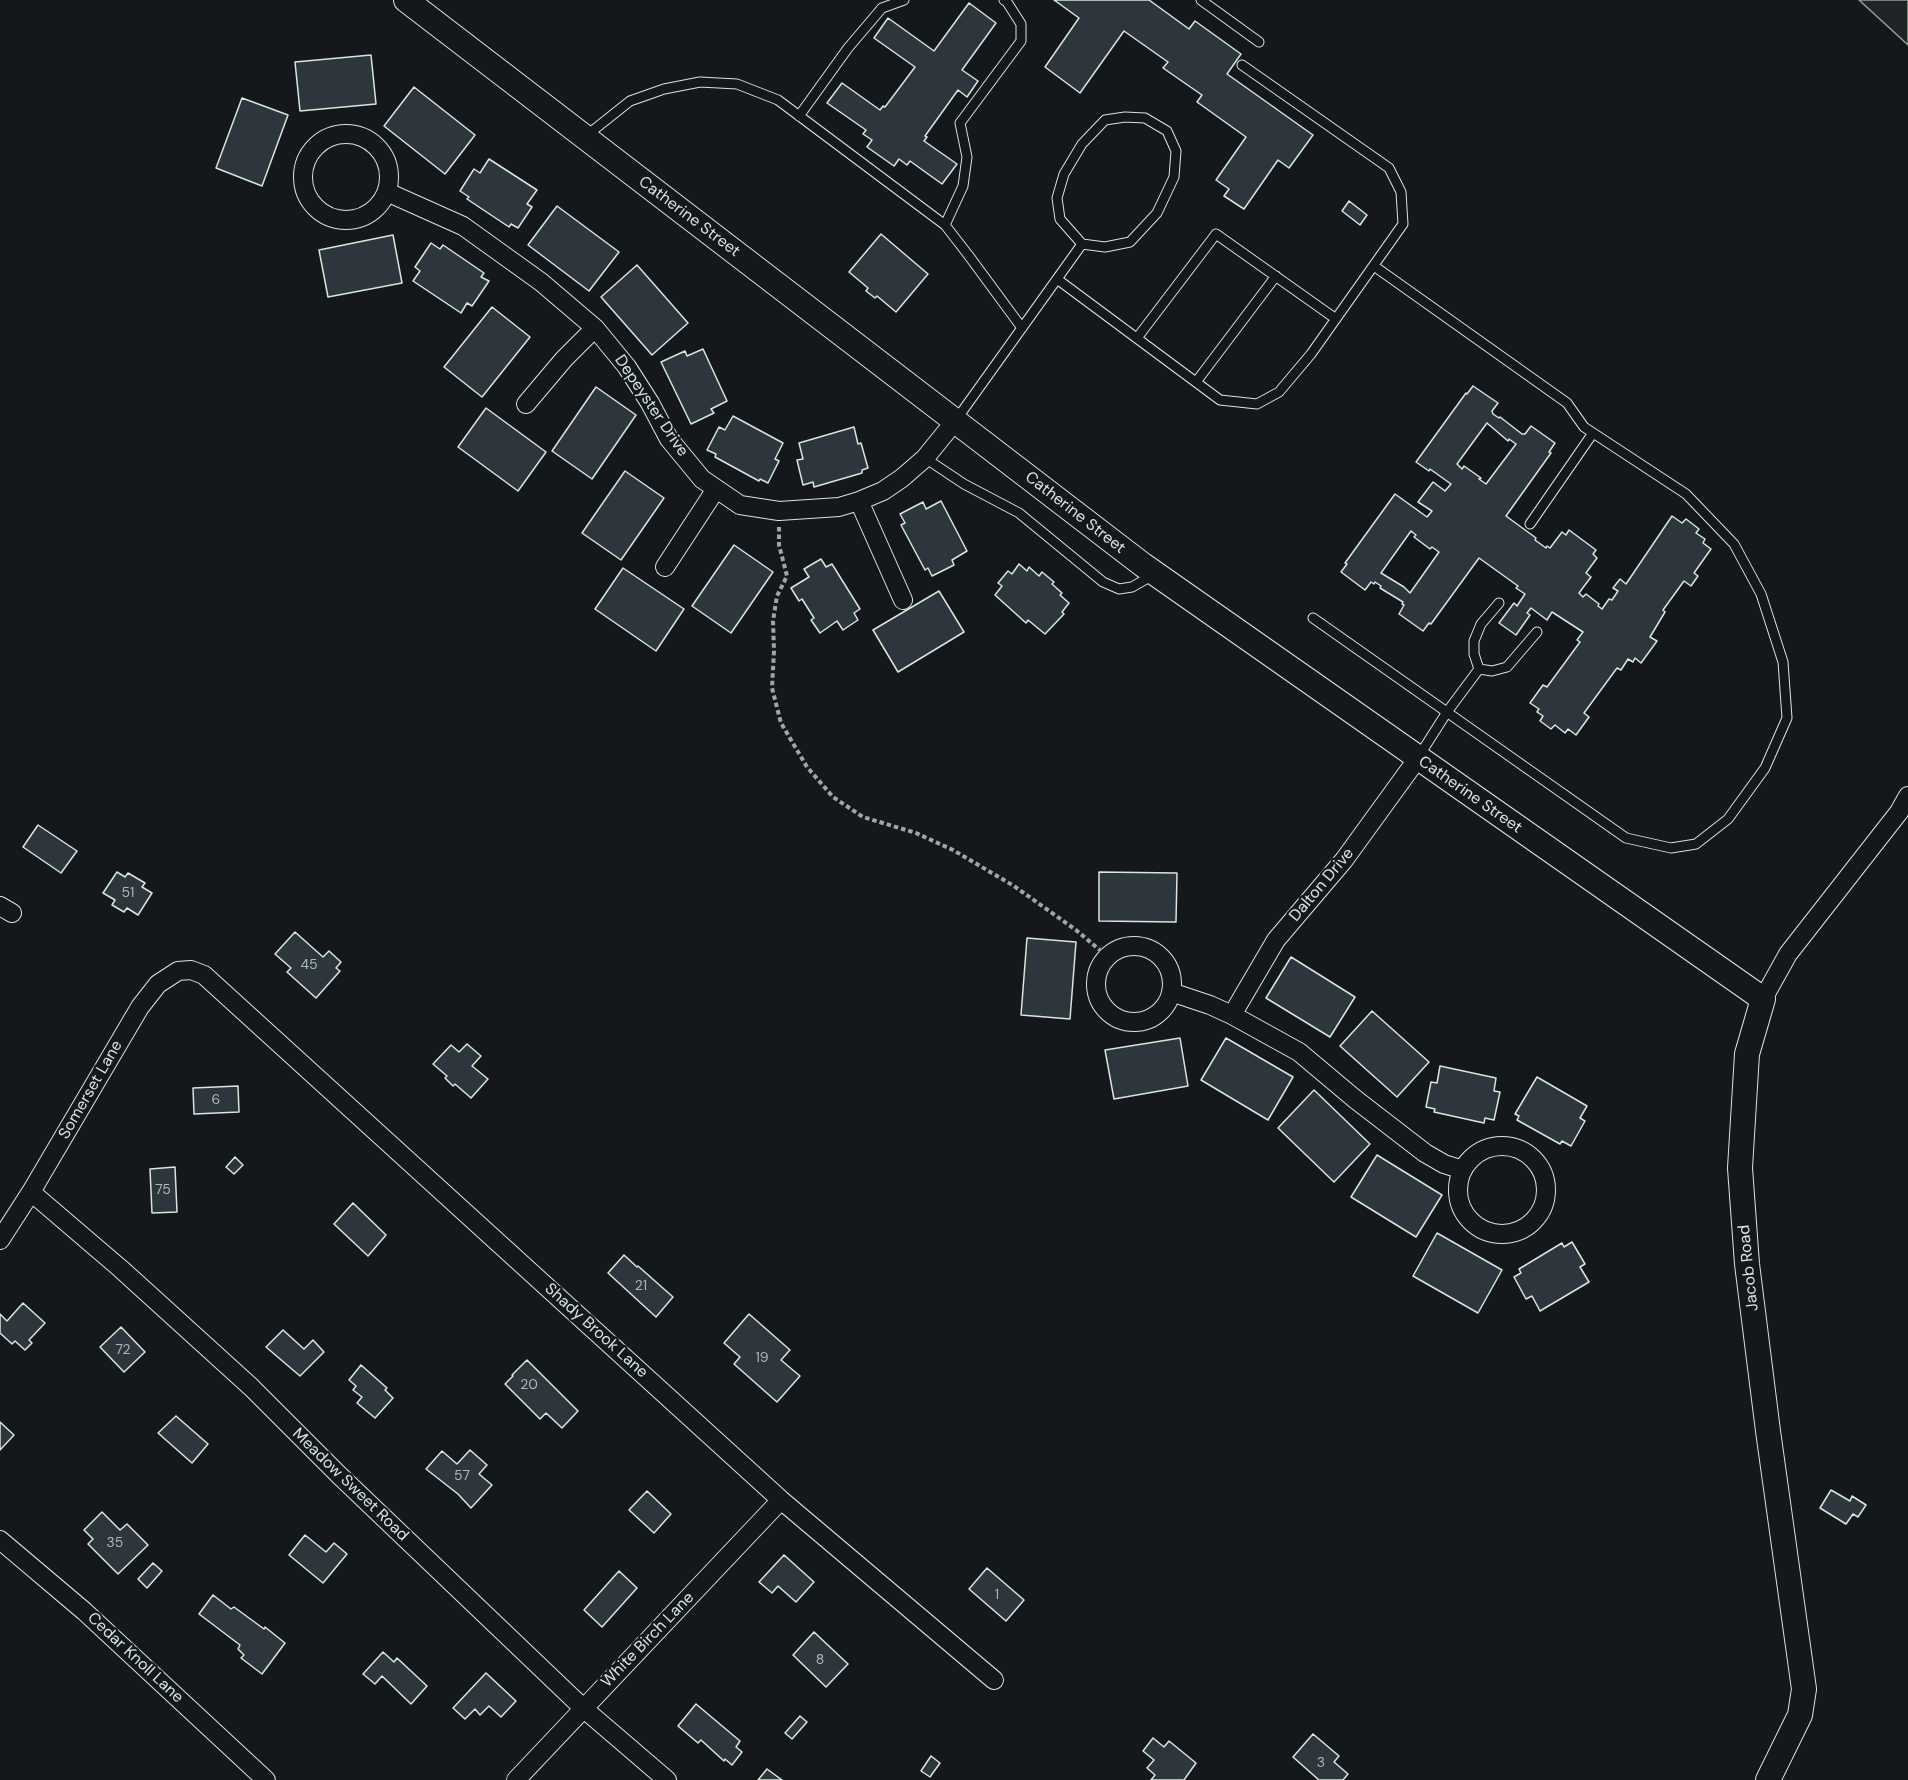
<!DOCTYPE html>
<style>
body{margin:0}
canvas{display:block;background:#14181c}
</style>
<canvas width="1908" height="1780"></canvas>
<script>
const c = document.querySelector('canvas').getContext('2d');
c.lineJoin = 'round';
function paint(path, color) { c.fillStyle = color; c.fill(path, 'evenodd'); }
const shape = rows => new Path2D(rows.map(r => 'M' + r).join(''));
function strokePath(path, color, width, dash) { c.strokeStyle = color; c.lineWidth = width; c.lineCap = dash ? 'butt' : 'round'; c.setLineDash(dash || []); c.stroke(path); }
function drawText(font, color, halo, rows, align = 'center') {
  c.font = font + ' "DM Sans",sans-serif'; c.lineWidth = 4.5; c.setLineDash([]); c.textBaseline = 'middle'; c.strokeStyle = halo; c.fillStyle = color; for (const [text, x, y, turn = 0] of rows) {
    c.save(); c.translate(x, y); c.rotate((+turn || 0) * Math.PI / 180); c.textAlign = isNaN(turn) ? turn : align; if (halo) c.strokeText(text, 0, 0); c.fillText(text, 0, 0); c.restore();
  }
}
const green = shape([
 [1859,0,1908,0,1908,45,1859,0]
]);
paint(green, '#202428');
strokePath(green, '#939e99', 1.5);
const building = shape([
 [1054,0,1149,0,1189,29,1195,21,1241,54,1227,74,1313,135,1289,168,1278,160,1244,209,1224,196,1229,189,1216,180,1246,137,1197,102,1202,95,1163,68,1168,62,1124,31,1080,93,1045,67,1079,18,1054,0],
 [969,3,996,23,962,70,978,81,967,97,958,90,925,136,927,137,924,141,957,164,942,184,910,161,907,165,899,159,894,166,867,147,872,140,863,134,866,130,827,103,842,83,880,110,883,106,885,107,915,67,874,38,888,18,934,51,969,3],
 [371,55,376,104,300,111,295,62,371,55],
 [414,87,475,135,445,174,384,126,414,87],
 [242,98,288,115,262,186,216,168,242,98],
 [489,159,537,190,527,204,532,207,518,228,511,224,509,227,467,199,469,197,460,191,474,169,480,173,489,159],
 [1349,201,1367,215,1360,225,1342,211,1349,201],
 [557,206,619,252,589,291,528,245,557,206],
 [881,234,928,274,896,312,877,296,875,298,866,291,868,288,849,272,881,234],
 [393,235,402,283,328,297,319,250,393,235],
 [431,243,440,249,443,245,484,273,481,277,489,281,472,306,467,303,461,313,413,281,420,271,415,267,431,243],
 [637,265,688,323,652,355,601,297,637,265],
 [492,307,530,337,482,397,444,367,492,307],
 [703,349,727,401,711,409,714,413,691,424,661,362,685,351,687,356,703,349],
 [1473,386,1498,403,1492,411,1493,414,1499,418,1500,417,1522,434,1525,434,1531,426,1555,443,1549,452,1551,453,1506,516,1536,538,1535,540,1546,548,1547,546,1550,548,1562,532,1566,535,1569,530,1596,550,1593,554,1597,558,1586,573,1591,577,1579,593,1583,597,1586,594,1599,604,1598,606,1602,609,1609,599,1612,600,1618,591,1613,588,1620,579,1626,584,1672,516,1682,523,1686,519,1699,529,1696,533,1705,539,1703,543,1711,549,1694,573,1698,576,1691,586,1684,581,1663,610,1665,612,1650,637,1657,641,1641,663,1635,658,1633,662,1628,659,1621,670,1617,668,1584,713,1589,717,1576,735,1568,729,1565,733,1555,725,1551,729,1540,721,1543,716,1537,712,1539,709,1530,703,1543,685,1547,687,1580,642,1577,640,1583,632,1552,612,1547,620,1531,608,1527,613,1530,615,1516,635,1499,623,1514,603,1517,606,1525,594,1516,588,1518,586,1479,558,1431,624,1429,623,1423,631,1399,614,1404,605,1402,604,1403,602,1380,588,1381,586,1375,582,1374,584,1371,582,1365,590,1341,572,1347,564,1345,563,1395,494,1427,517,1432,511,1418,502,1433,482,1445,491,1451,484,1430,469,1429,471,1416,462,1466,393,1467,394,1473,386],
 [1487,423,1508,441,1509,439,1516,444,1486,484,1479,479,1481,478,1464,466,1462,469,1457,464,1487,423],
 [1411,531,1416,535,1414,537,1430,549,1432,547,1439,552,1410,593,1404,587,1381,573,1411,531],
 [596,387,636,415,592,479,552,451,596,387],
 [486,408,546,452,518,491,458,447,486,408],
 [733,416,783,443,775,459,779,461,768,483,760,479,759,481,715,457,716,454,707,450,719,427,725,430,733,416],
 [854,427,858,444,861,443,868,468,862,470,862,473,814,487,813,482,803,485,797,460,803,459,799,443,854,427],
 [625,471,664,498,621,560,582,533,625,471],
 [941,501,967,551,952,560,954,565,932,576,928,568,925,570,901,525,905,523,900,514,923,502,926,509,941,501],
 [734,545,773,572,731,633,692,606,734,545],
 [821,559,826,567,832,564,860,609,854,613,858,620,843,630,837,621,820,633,811,620,814,618,802,599,799,601,791,588,809,577,804,569,821,559],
 [1019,564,1027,571,1029,567,1039,576,1042,572,1054,582,1052,584,1062,593,1060,595,1069,603,1062,612,1064,614,1045,634,1028,620,1026,623,995,595,1002,586,998,583,1008,571,1012,574,1019,564],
 [623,568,684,609,656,651,595,609,623,568],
 [939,591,964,632,898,672,873,630,939,591],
 [38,825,77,851,61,873,23,847,38,825],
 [117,872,125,877,128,873,145,883,142,887,152,893,138,915,127,908,124,912,112,905,115,900,103,893,117,872],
 [1099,872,1177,873,1176,922,1099,921,1099,872],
 [295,932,323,957,329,951,341,962,336,968,340,971,316,998,287,972,291,968,275,954,295,932],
 [1027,938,1076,942,1070,1019,1021,1015,1027,938],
 [1291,957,1355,997,1330,1037,1266,998,1291,957],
 [1372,1011,1429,1062,1397,1097,1340,1046,1372,1011],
 [1180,1038,1188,1086,1114,1099,1105,1050,1180,1038],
 [1226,1038,1293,1077,1268,1120,1201,1080,1226,1038],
 [467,1044,481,1056,472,1066,488,1079,471,1098,455,1084,453,1086,445,1078,447,1076,433,1064,451,1045,459,1052,467,1044],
 [1440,1066,1496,1078,1494,1091,1500,1092,1494,1120,1485,1118,1484,1123,1434,1112,1435,1109,1426,1107,1431,1082,1437,1083,1440,1066],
 [1537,1077,1587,1106,1580,1118,1585,1121,1571,1146,1562,1141,1560,1144,1517,1120,1519,1116,1515,1114,1537,1077],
 [238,1086,239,1112,194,1114,193,1088,238,1086],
 [1314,1090,1370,1144,1334,1182,1278,1128,1314,1090],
 [1377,1155,1442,1195,1416,1237,1351,1197,1377,1155],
 [235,1157,243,1165,234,1174,226,1167,235,1157],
 [175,1167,177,1212,152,1213,150,1169,175,1167],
 [353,1203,386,1235,368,1256,334,1224,353,1203],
 [1437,1233,1502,1270,1478,1313,1413,1276,1437,1233],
 [1572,1242,1585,1264,1580,1267,1589,1282,1540,1311,1532,1296,1526,1299,1514,1277,1521,1273,1519,1269,1562,1243,1564,1247,1572,1242],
 [624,1255,637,1267,638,1266,673,1297,656,1317,608,1273,624,1255],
 [23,1303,45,1323,29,1340,32,1343,25,1350,15,1341,12,1344,0,1333,0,1314,7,1321,23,1303],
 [749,1314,790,1350,781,1360,800,1376,777,1402,734,1364,740,1357,724,1343,749,1314],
 [121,1327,145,1352,124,1372,100,1347,121,1327],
 [283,1330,304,1349,313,1340,324,1352,300,1376,266,1347,283,1330],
 [527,1360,578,1411,562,1428,546,1413,540,1419,505,1384,513,1376,512,1375,527,1360],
 [361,1365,387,1388,385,1390,393,1398,375,1418,357,1403,362,1397,353,1390,356,1386,349,1380,361,1365],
 [176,1416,208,1444,192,1463,158,1433,176,1416],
 [0,1422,14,1435,0,1450,0,1422],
 [470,1450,487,1465,479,1474,492,1485,471,1508,458,1494,426,1469,442,1451,457,1464,470,1450],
 [1831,1490,1850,1501,1852,1496,1866,1505,1858,1517,1853,1514,1846,1524,1820,1508,1831,1490],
 [647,1491,671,1514,654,1533,629,1510,647,1491],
 [102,1512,120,1530,127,1524,148,1545,118,1574,88,1544,93,1539,84,1530,102,1512],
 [305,1535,326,1552,334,1543,347,1554,323,1583,289,1555,305,1535],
 [784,1555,814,1582,796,1602,778,1586,772,1593,759,1582,784,1555],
 [153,1563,162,1571,147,1588,138,1579,153,1563],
 [987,1568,1024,1600,1006,1621,969,1589,987,1568],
 [619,1571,637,1588,602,1627,584,1610,619,1571],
 [213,1595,231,1609,234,1607,264,1629,265,1627,285,1643,262,1674,241,1658,244,1655,238,1649,240,1645,199,1614,213,1595],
 [814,1632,848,1664,826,1687,793,1655,814,1632],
 [383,1652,394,1662,397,1658,427,1686,411,1704,382,1676,375,1684,363,1674,383,1652],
 [486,1673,516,1701,501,1717,489,1706,480,1715,475,1709,465,1719,453,1708,486,1673],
 [696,1704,740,1741,736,1747,742,1752,732,1765,725,1759,724,1761,701,1740,698,1743,678,1726,696,1704],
 [800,1716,807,1722,792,1739,785,1733,800,1716],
 [1313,1734,1339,1756,1334,1762,1348,1774,1343,1780,1319,1780,1293,1757,1313,1734],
 [1153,1738,1164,1747,1169,1741,1196,1763,1184,1780,1151,1780,1155,1775,1147,1768,1154,1760,1143,1751,1153,1738],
 [931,1756,940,1763,930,1777,921,1771,931,1756],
 [767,1769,782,1780,758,1780,767,1769]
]);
paint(building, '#2c363c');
strokePath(building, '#d8e6dc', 1.5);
const lane = shape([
 [1201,0,1259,42],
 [799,116,848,48,882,8,904,0],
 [1125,117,1145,118,1167,131,1176,151,1174,177,1157,213,1130,242,1105,247,1082,244,1060,219,1057,198,1064,174,1082,144,1105,120,1125,117],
 [586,136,630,101,664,89,700,82,737,84,778,100,945,225,969,256,1022,328],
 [945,225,963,186,967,157,960,123,1021,41,1021,24,1007,2,1004,0],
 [1057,279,1220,400,1257,404,1279,392,1311,354,1403,224,1401,192,1389,168,1242,65],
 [1137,338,1216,234,1336,319],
 [1196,382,1276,276],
 [956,420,1082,244],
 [925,458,964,484,1019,513,1103,582,1119,589,1132,587,1153,575],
 [1530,524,1593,433],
 [1313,618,1626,838,1671,848,1696,844,1728,819,1765,768,1787,718,1783,662,1761,594,1734,544,1686,494,1584,427,1567,403,1374,266],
 [1479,669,1474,654,1474,641,1481,624,1499,603],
 [1479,669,1492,671,1507,667,1537,632],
 [1419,756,1447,712,1479,669]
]);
const street = shape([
 '303 177a43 43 0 1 1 86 0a43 43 0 1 1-86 0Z',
 [387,192,463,226,541,282,595,328,627,367,650,403,669,439,702,479,740,505,779,511,839,507,859,501,883,491,902,478,925,458,955,421],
 [526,404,564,359,595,328],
 [859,501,903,600],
 [665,567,716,489],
 [0,906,12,913],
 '1096 984a38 38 0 1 1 76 0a38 38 0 1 1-76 0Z',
 [1171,992,1210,1005,1232,1015,1299,1052,1355,1099,1425,1153,1444,1164,1463,1170],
 [1763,999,1788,954,1899,812,1908,796],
 [1232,1015,1276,940,1344,860,1418,758],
 '1458 1190a44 44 0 1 1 88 0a44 44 0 1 1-88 0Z',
 [31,1192,121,1269,251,1387,339,1475,583,1708,667,1780],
 [0,1240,31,1192,140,1007,158,984,178,971,191,970,204,975,781,1500,994,1680],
 [0,1540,84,1611,266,1780],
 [516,1780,781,1500]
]);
const secondary = shape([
 [406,0,1143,565,1763,999,1747,1054,1740,1168,1747,1264,1768,1431,1804,1689,1800,1715,1768,1780]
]);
strokePath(lane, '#d8e6dc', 11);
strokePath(street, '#d8e6dc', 20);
strokePath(secondary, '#d8e6dc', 26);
strokePath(shape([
 [779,527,779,545,787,576,777,596,773,621,774,651,772,688,781,723,807,767,833,797,863,817,916,833,953,850,1014,886,1076,930,1108,957]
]), '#9da8a2', 4, [4.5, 3]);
strokePath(lane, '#14181c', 9);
strokePath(street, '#14181c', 18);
strokePath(secondary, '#14181c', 24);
drawText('14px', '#adbab4', null, [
 ["51",128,893],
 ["45",309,965],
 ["6",216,1100],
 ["75",163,1190],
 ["21",641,1286],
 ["72",123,1350],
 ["19",762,1358],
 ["20",529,1385],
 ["57",462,1476],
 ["35",115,1543],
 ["1",997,1595],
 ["8",820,1660],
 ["3",1321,1763]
]);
drawText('16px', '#d8e6dc', '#14181c', [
 ["Catherine Street",689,217,37],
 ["Depeyster Drive",651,406,56],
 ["Catherine Street",1075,513,38],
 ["Catherine Street",1470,795,35],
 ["Dalton Drive",1322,885,-50],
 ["Somerset Lane",91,1090,-60],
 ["Jacob Road",1749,1268,-96],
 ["Shady Brook Lane",596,1331,42],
 ["Meadow Sweet Road",350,1485,44],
 ["White Birch Lane",648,1640,-46],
 ["Cedar Knoll Lane",135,1658,43]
]);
</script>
